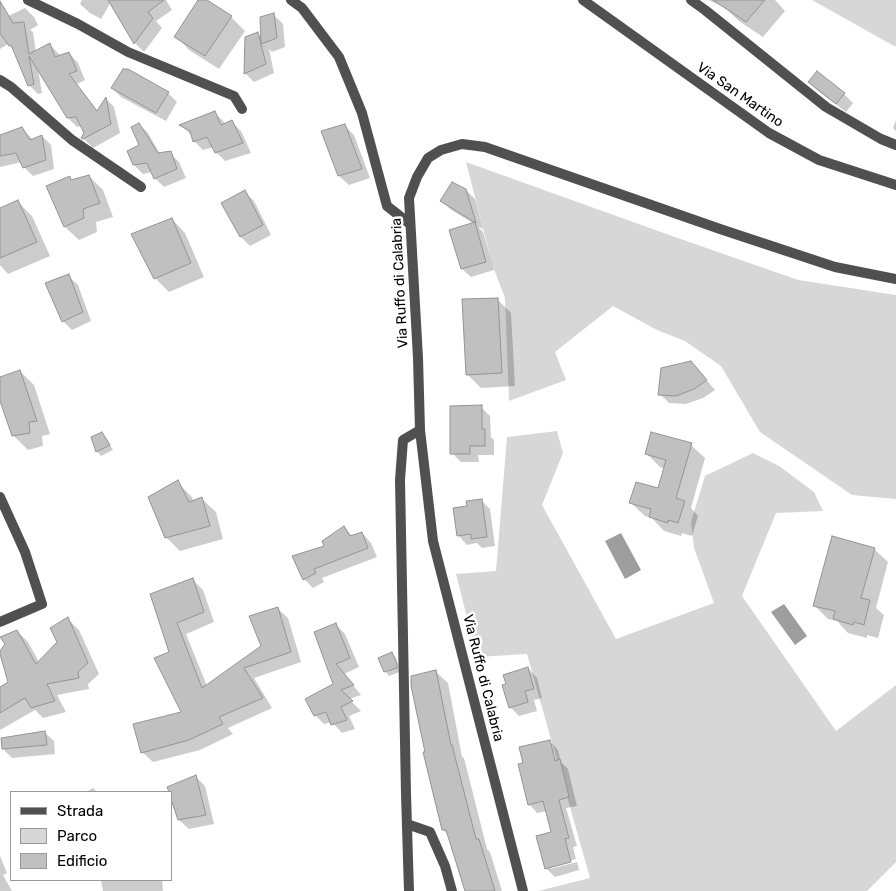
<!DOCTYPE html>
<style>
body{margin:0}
#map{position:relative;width:896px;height:891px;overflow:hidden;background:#fff;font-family:Rubik,sans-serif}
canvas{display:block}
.legend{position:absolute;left:10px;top:791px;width:162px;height:90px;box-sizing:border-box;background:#fff;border:1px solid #999;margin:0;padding:6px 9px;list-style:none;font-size:15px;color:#000}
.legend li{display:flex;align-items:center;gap:10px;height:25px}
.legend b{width:25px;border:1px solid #999}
</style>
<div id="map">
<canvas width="896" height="891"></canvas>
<ul class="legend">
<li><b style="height:6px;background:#505050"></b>Strada</li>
<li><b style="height:14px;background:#d7d7d7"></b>Parco</li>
<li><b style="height:14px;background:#c0c0c0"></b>Edificio</li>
</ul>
</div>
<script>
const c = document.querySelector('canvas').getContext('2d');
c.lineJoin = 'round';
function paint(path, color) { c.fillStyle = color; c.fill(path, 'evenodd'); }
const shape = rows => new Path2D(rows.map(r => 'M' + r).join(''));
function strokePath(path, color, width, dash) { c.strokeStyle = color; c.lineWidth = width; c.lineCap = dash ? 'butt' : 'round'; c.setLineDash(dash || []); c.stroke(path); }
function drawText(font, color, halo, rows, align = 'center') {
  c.font = font + ' Rubik,sans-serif'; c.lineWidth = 5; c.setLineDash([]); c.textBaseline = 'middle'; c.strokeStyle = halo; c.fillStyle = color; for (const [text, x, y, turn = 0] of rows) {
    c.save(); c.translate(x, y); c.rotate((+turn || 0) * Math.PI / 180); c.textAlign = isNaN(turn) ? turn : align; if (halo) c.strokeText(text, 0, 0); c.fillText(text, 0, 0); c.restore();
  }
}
paint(shape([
 [812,0,896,0,896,46,894,46],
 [466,162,672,236,798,280,896,295,896,499,852,495,760,432,721,366,685,341,657,330,613,306,555,352,566,380,509,401,505,298,492,264],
 [557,431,563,453,542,505,616,639,714,603,694,548,691,522,705,476,753,453,779,466,814,492,823,511,776,513,742,596,836,731,896,685,896,862,867,891,538,891,590,878,527,654,477,657,456,574,496,571,507,437]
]), '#d7d7d7');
paint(shape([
 [621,533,641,570,625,579,605,541],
 [784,604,807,636,795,645,771,612]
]), '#9e9e9e');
paint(shape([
 [82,0,112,0,101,19,90,13,80,4],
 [122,0,166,0,172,10,156,21,162,28,144,52,135,43,113,7],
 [199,0,205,0,231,17,245,31,219,69,189,50,176,36],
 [708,0,775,0,785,11,763,37,739,21,724,7],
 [25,8,34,17,38,25,30,30,33,32,36,52,50,45,59,54,60,56,69,53,78,63,85,80,77,84,98,112,106,99,114,107,120,133,93,148,83,138,85,133,82,126,77,127,68,118,38,69,42,93,38,94,29,85,15,51,8,44,0,49,0,20],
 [274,15,283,24,285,47,272,52,269,49,274,73,254,82,245,73,258,34,262,38],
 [809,82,844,94,853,103,846,112,818,91],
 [112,88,168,93,177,102,166,121,121,97],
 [215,113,224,122,225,125,232,122,241,131,251,153,225,161,216,152,214,147,203,150,194,141,192,135,190,134,181,125],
 [896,120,896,131,893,128],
 [139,124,148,133,160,154,170,153,179,162,186,178,164,187,155,178,152,172,143,174,134,165,141,146],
 [345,126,354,135,370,178,349,185,339,176,323,132],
 [22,128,33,140,42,136,51,145,54,169,33,176,24,167,22,162,0,167,0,136],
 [89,176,103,190,113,217,96,222,97,232,79,240,65,227,71,181],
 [466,190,475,199,483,229,479,227,479,228,483,232,494,270,471,277,462,269,451,231,474,224,450,209,442,201],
 [245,192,254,201,271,235,250,246,241,237],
 [18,202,32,216,50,256,8,274,0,265,0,209],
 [172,219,185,233,204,277,169,292,155,278],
 [68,276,78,285,91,321,72,330,63,321],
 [497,299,511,313,515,386,481,388,467,374],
 [20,371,34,385,50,434,42,436,43,446,28,450,14,436,0,397,0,378],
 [700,372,715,390,703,398,686,404,669,403,660,394],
 [481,407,490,416,491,437,494,440,494,455,478,455,479,462,461,462,452,453],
 [102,433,106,438,113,450,101,456,97,451],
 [691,445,705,458,691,508,698,516,692,536,682,533,681,536,664,531,652,518,645,516,631,503,659,490,665,469,660,467,646,453],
 [177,482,191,496,194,502,202,499,216,512,223,539,180,551,166,537],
 [481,500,490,509,495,546,482,548,477,543,467,545,458,535,468,507],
 [344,527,353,537,362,533,371,543,377,557,322,578,324,582,313,588,304,579,325,546],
 [874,549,888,562,876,608,884,615,878,638,867,635,867,638,848,633,837,621,828,619,814,605],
 [193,580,203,590,214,622,186,634,207,686,262,647,277,608,288,618,301,662,254,678,272,708,228,728,233,734,200,750,153,762,142,752,182,713,171,653,151,595],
 [68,619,79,630,99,674,88,684,89,689,57,695,66,712,43,718,35,710,0,730,0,689,9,682,17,631,28,642,39,662,58,642],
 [336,625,345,634,359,667,344,674,361,695,349,699,361,711,349,716,355,729,342,733,332,722,324,724,315,715,335,685],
 [392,653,396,658,400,672,389,676,385,671],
 [528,668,537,678,542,698,534,700,537,711,519,716,510,707],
 [436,672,448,683,462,757,464,758,487,849,490,852,502,891,467,891,450,836,443,830,427,753],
 [44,732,54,741,55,754,12,758,3,749],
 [550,741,558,750,561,762,568,769,577,806,566,808,577,846,573,847,576,859,550,866,550,869,577,862,579,870,555,877,546,868,553,833,547,811,537,813,529,804,524,763],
 [196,777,205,786,214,824,189,829,179,820,171,792,169,788],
 [93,788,97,792,86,792],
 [0,856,7,873,3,875,12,891,0,891],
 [101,880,162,880,163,891,103,891]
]), '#0003');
const building = shape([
 [108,0,164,0,148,12,153,18,134,44,108,0],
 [198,0,207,0,232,16,205,56,174,37,198,0],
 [713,0,765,0,746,22,713,0],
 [0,1,13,23,24,22,29,54,50,43,55,57,69,52,77,71,69,74,97,111,106,97,111,124,83,139,81,138,84,133,76,117,67,118,29,56,34,84,28,86,11,45,9,46,0,33,0,1],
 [274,13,277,38,261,44,260,17,274,13],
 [258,32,266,64,244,74,245,37,258,32],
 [123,69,128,69,169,92,156,113,111,88,123,69],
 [817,71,845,93,836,104,808,82,817,71],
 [215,111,221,125,232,120,243,143,215,153,207,137,193,142,190,131,179,125,215,111],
 [139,123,158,153,171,151,177,169,154,179,147,163,133,165,127,151,139,145,131,127,139,123],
 [345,124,362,169,338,176,321,131,345,124],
 [22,127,30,140,42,135,46,160,23,168,16,153,0,156,0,135,22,127],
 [89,175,100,203,83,209,84,218,64,227,46,186,70,176,71,180,89,175],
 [452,182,466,189,476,223,440,201,452,182],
 [245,190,263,225,240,237,221,203,245,190],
 [18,200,37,242,0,258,0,208,18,200],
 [172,218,191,263,154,279,131,234,172,218],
 [475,222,486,262,461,269,449,230,475,222],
 [69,274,83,312,62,322,45,283,69,274],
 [498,298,502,373,466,375,462,299,498,298],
 [691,361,707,380,694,389,676,396,658,395,661,368,691,361],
 [20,370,37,421,29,422,30,433,12,436,0,401,0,377,20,370],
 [482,405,482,429,485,429,485,446,470,446,470,454,450,454,450,406,482,405],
 [102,432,110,445,96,452,91,437,102,432],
 [651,432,692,443,676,498,685,501,678,523,668,520,668,523,649,517,651,509,629,503,636,482,658,488,666,460,645,454,651,432],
 [178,480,189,502,202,497,210,526,165,538,148,497,178,480],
 [482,499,487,537,471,539,471,534,457,536,453,508,467,506,466,501,482,499],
 [344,526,350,536,362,532,368,548,314,569,316,573,303,580,292,556,324,546,322,541,344,526],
 [832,536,875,548,861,598,870,600,864,625,854,622,853,625,833,619,835,611,813,606,832,536],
 [193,578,204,612,177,623,202,688,261,646,249,616,278,607,291,652,244,668,263,698,219,717,223,724,189,740,141,753,133,724,181,712,154,658,169,652,150,594,193,578],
 [68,617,88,663,78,672,79,678,47,684,55,701,31,708,25,698,0,713,0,687,8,682,0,654,0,651,5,644,0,637,17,630,36,664,57,642,50,628,68,617],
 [336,623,350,658,336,664,354,685,341,690,353,701,341,707,347,720,331,725,326,712,314,716,305,699,333,684,314,632,336,623],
 [392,652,397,664,397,668,384,672,378,658,392,652],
 [528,667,534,689,525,691,528,702,509,708,502,685,506,684,503,675,528,667],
 [436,670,451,745,452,745,476,839,479,839,495,891,465,891,446,830,442,830,423,752,425,752,411,686,411,676,436,670],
 [45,731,47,745,2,749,1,738,45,731],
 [550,740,555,761,560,759,569,797,559,800,569,838,565,839,571,862,545,869,536,836,551,832,543,801,528,805,518,764,523,763,519,747,550,740],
 [196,775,206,815,178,820,171,799,171,792,169,792,167,787,196,775]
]);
paint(building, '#c0c0c0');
strokePath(building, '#949494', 1);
strokePath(shape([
 [28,0,78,24,128,52,234,96,242,109],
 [291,0,302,8,339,57,362,113,387,206,410,224],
 [691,0,705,10,826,107,881,139,896,145],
 [0,80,11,87,72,140,141,187],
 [0,497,25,552,42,604,0,622],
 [407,824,430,832,445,866,452,891],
 [409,891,406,794,400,480,403,440,420,430]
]), '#505050', 10);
strokePath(shape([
 [583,0,769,133,819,160,896,185],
 [523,891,433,541,420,430,418,358,409,198,417,177,428,158,441,150,462,144,485,147,723,230,835,267,896,279]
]), '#505050', 10);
drawText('14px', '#000', '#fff', [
 ["Via San Martino",740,95,35],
 ["Via Ruffo di Calabria",400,283,-93],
 ["Via Ruffo di Calabria",483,678,76]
]);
</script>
